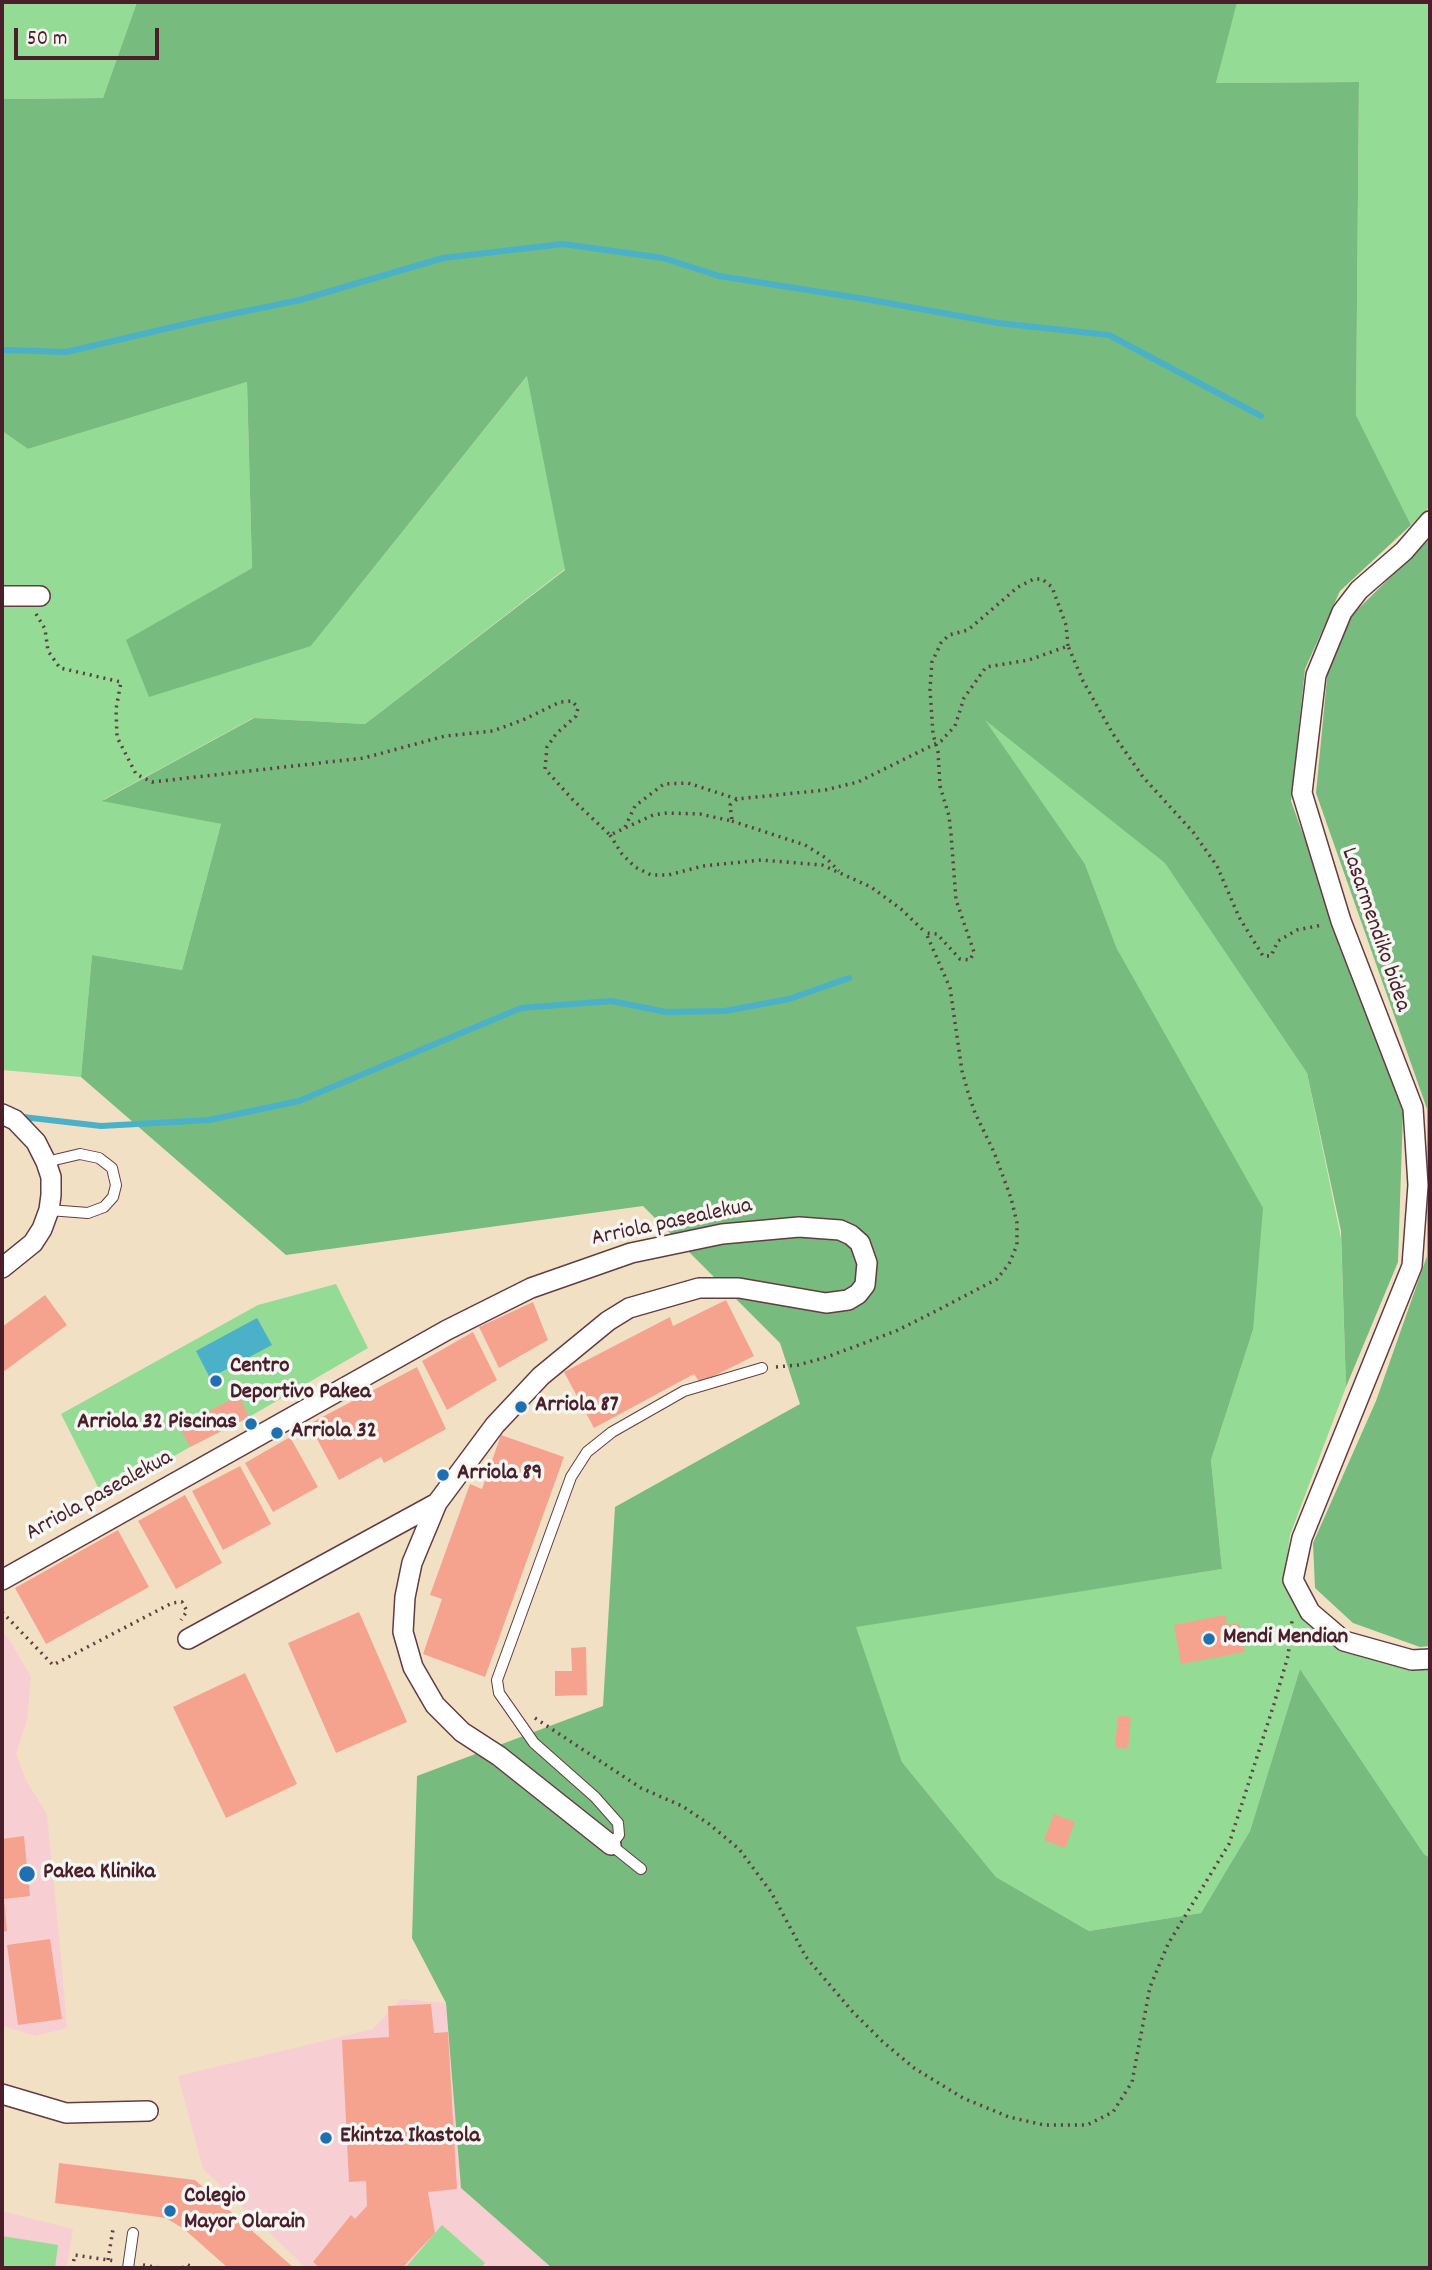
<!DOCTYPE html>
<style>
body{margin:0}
#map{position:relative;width:1432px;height:2270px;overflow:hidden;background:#f2e0c5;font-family:Dekko,sans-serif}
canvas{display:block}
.frame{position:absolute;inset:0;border:4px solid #4a1f2b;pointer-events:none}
.scale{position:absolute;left:14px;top:28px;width:145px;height:32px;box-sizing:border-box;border:4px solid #4a1f2b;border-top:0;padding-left:9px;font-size:21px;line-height:24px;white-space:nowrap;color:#4a1f2b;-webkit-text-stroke:5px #f6f6f2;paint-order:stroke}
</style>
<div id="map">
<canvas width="1432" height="2270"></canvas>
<div class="frame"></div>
<div class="scale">50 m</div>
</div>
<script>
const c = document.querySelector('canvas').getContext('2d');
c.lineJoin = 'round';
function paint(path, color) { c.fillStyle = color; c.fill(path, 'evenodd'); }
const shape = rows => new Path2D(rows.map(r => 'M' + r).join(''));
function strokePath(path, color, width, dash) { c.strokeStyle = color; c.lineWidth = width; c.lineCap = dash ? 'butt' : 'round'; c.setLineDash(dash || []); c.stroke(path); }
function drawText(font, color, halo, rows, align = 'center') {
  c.font = font + ' Dekko,sans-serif'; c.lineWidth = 7; c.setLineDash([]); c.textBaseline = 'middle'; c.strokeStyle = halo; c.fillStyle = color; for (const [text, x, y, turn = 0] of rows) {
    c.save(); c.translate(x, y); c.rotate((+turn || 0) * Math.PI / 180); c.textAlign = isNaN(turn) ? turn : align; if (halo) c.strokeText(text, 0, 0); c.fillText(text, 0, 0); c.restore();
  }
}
paint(shape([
 [2,1632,9,1639,31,1677,27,1721,16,1754,26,1780,47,1814,59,1934,67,2028,36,2036,2,2026],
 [401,1999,446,2003,461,2188,552,2268,306,2268,203,2169,178,2076,373,2029],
 [2,2211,73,2229,67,2268,2,2268]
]), '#f7cfd3');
paint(shape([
 [2,2,137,2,103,98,2,99],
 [1236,2,1430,2,1430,506,1411,525,1356,415,1359,82,1216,83],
 [528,375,565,569,365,724,253,718,103,800,221,824,182,970,92,955,81,1077,2,1070,2,431,28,449,247,382,252,568,127,640,311,646],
 [983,718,1165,862,1307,1073,1341,1238,1346,1387,1290,1535,1284,1582,1305,1621,1337,1648,1415,1669,1430,1668,1430,1858,1424,1854,1300,1669,1250,1831,1201,1913,1089,1931,996,1877,902,1762,855,1626,1222,1569,1211,1460,1253,1330,1117,949,1085,864],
 [336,1284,368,1348,249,1417,190,1447,103,1497,61,1414,258,1305],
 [442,2225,485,2263,481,2268,405,2268],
 [2,2236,58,2245,55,2268,2,2268]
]), '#94db95');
paint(shape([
 [137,2,1237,2,1216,83,1359,82,1356,415,1411,525,1340,591,1305,669,1291,801,1403,1112,1398,1262,1346,1387,1341,1231,1307,1073,1165,863,985,720,1085,864,1117,949,1263,1208,1253,1330,1211,1460,1222,1569,856,1627,902,1762,996,1877,1089,1931,1201,1913,1250,1831,1300,1669,1424,1854,1430,1858,1430,2268,552,2268,461,2188,446,2003,412,1938,417,1776,603,1706,615,1507,800,1404,780,1343,643,1206,286,1255,81,1077,92,955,182,970,221,824,102,801,254,718,365,724,565,570,527,376,311,646,149,697,126,640,252,568,247,382,28,449,2,431,2,99,103,98],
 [1430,538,1430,1646,1420,1647,1353,1623,1315,1588,1313,1543,1376,1401,1427,1256,1427,1109,1316,793,1328,668,1352,615]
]), '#77bb7e');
paint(shape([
 [257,1318,272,1345,210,1378,196,1351]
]), '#4ab1c9');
strokePath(shape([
 [2,350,66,352,203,320,300,300,443,258,563,244,663,258,719,276,871,300,998,323,1109,335,1261,416],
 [23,1117,101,1126,209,1120,299,1101,521,1008,611,1001,666,1012,725,1011,789,999,849,978]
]), '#4ab1c9', 6);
paint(shape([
 [45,1295,67,1325,3,1372,2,1327],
 [726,1300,754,1356,700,1383,694,1374,594,1428,564,1372,670,1317,673,1326],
 [533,1302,548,1340,499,1368,479,1327],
 [473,1332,497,1380,447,1410,422,1361],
 [417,1367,446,1429,384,1463,381,1457,339,1480,309,1424],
 [239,1396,249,1417,190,1447,179,1426],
 [501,1435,564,1457,485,1677,423,1654,442,1599,430,1595,470,1484,482,1489],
 [290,1437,318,1487,273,1512,245,1463],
 [240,1466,271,1524,223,1550,192,1491],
 [185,1495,222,1563,176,1589,138,1521],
 [118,1530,149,1587,46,1644,15,1588],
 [359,1612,407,1722,336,1753,288,1643],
 [1225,1615,1227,1625,1239,1623,1245,1652,1181,1664,1174,1625],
 [586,1647,587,1695,555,1696,555,1671,572,1671,571,1648],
 [245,1673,297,1784,226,1818,173,1707],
 [1118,1716,1131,1717,1128,1749,1115,1747],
 [1054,1814,1075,1822,1065,1848,1044,1840],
 [24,1836,30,1896,4,1899,7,1931,2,1932,2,1839],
 [50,1939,62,2019,18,2025,7,1945],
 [431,2004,434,2033,448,2032,457,2189,428,2192,435,2233,402,2268,320,2268,313,2262,351,2215,355,2219,367,2206,366,2181,349,2182,342,2040,389,2037,388,2006],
 [59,2163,195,2180,294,2268,228,2268,184,2229,166,2218,55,2203]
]), '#f5a38f');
const lane = shape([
 [46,1162,80,1154,99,1158,112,1168,116,1185,113,1197,104,1207,88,1213,49,1210],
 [641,1869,611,1845,619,1835,618,1823,595,1797,534,1743,499,1693,497,1680,571,1477,587,1452,612,1432,684,1391,762,1368],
 [128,2268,133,2233]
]);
const street = shape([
 [1430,521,1404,551,1359,590,1342,612,1316,675,1302,793,1341,921,1413,1108,1418,1185,1412,1266,1302,1538,1293,1580,1310,1612,1344,1641,1412,1660,1430,1659],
 [2,596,40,596],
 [2,1114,15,1120,36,1142,46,1162,51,1177,51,1195,49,1210,42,1229,33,1243,2,1268],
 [2,1580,447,1330,531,1288,631,1253,722,1234,799,1227,840,1230,851,1235,860,1243,867,1263,865,1285,858,1294,848,1300,826,1303,739,1288,699,1288,629,1308,608,1321,541,1376,495,1425,437,1503,412,1563,405,1597,403,1632,413,1667,435,1705,462,1732,499,1756,611,1845],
 [188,1639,437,1503],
 [2,2094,66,2113,148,2111]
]);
strokePath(lane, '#633c42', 12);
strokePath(street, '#633c42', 22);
strokePath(shape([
 [36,614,45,629,48,651,60,668,121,682,116,709,117,737,136,774,152,782,364,758,445,736,493,731,525,719,560,702,572,701,578,708,576,716,556,734,547,747,545,769,573,800,610,835,653,815,667,813,700,814,732,821,730,805,737,799,825,790,858,782,941,741,955,726,964,698,986,667,1029,660,1068,646,1083,681,1113,734,1143,777,1193,832,1217,866,1239,917,1263,956,1271,956,1278,941,1297,930,1322,925],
 [732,821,805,845,826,858,839,871],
 [625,827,635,806,664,784,688,783,737,799],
 [610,835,622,854,635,867,651,875,668,875,703,866,761,860,822,865,871,887,901,909,926,933],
 [776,1367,798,1365,827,1357,896,1331,936,1311,997,1279,1009,1264,1017,1245,1017,1223,1011,1198,994,1152,975,1113,968,1092,962,1071,950,988,926,933,937,934,960,959,970,960,974,952,956,900,951,834,949,816,940,786,938,752,933,734,930,689,932,662,941,643,949,635,968,630,1018,587,1034,579,1042,579,1052,587,1066,625,1068,646],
 [2,1612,53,1665,172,1603,182,1602,187,1611,181,1620],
 [535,1718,641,1788,682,1806,709,1824,739,1849,771,1892,806,1957,852,2011,882,2041,914,2068,963,2098,1009,2117,1044,2125,1087,2125,1113,2112,1132,2082,1150,1987,1168,1944,1229,1844,1274,1704,1288,1656,1292,1621],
 [108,2260,113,2229],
 [143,2265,160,2268],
 [72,2268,75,2255,115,2261],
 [183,2268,186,2264,194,2268]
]), '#633c42', 3.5, [2, 5]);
strokePath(lane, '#fff', 10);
strokePath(street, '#fff', 19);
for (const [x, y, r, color] of [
 [216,1381,7,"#1f6fb2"],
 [521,1407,7,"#1f6fb2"],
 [251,1424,7,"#1f6fb2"],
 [277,1433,7,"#1f6fb2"],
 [443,1475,7,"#1f6fb2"],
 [1209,1639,7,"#1f6fb2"],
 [27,1874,9,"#1f6fb2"],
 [326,2138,7,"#1f6fb2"],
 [170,2211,7,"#1f6fb2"]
]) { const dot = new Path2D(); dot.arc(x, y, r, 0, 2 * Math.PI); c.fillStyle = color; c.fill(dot); strokePath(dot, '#f6f6f2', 2.5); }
drawText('23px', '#4a1f2b', '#f6f6f2', [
 ["Lasarmendiko bidea",1374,930,71],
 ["Arriola pasealekua",672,1224,-12],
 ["Arriola pasealekua",100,1497,-29]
]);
drawText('bold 23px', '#4a1f2b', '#f6f6f2', [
 ["Centro",230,1368],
 ["Deportivo Pakea",230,1394],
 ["Arriola 87",535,1407],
 ["Arriola 32 Piscinas",237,1424,"right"],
 ["Arriola 32",291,1433],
 ["Arriola 89",457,1475],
 ["Mendi Mendian",1223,1639],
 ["Pakea Klinika",43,1874],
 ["Ekintza Ikastola",340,2138],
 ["Colegio",184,2198],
 ["Mayor Olarain",184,2224]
], 'left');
</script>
